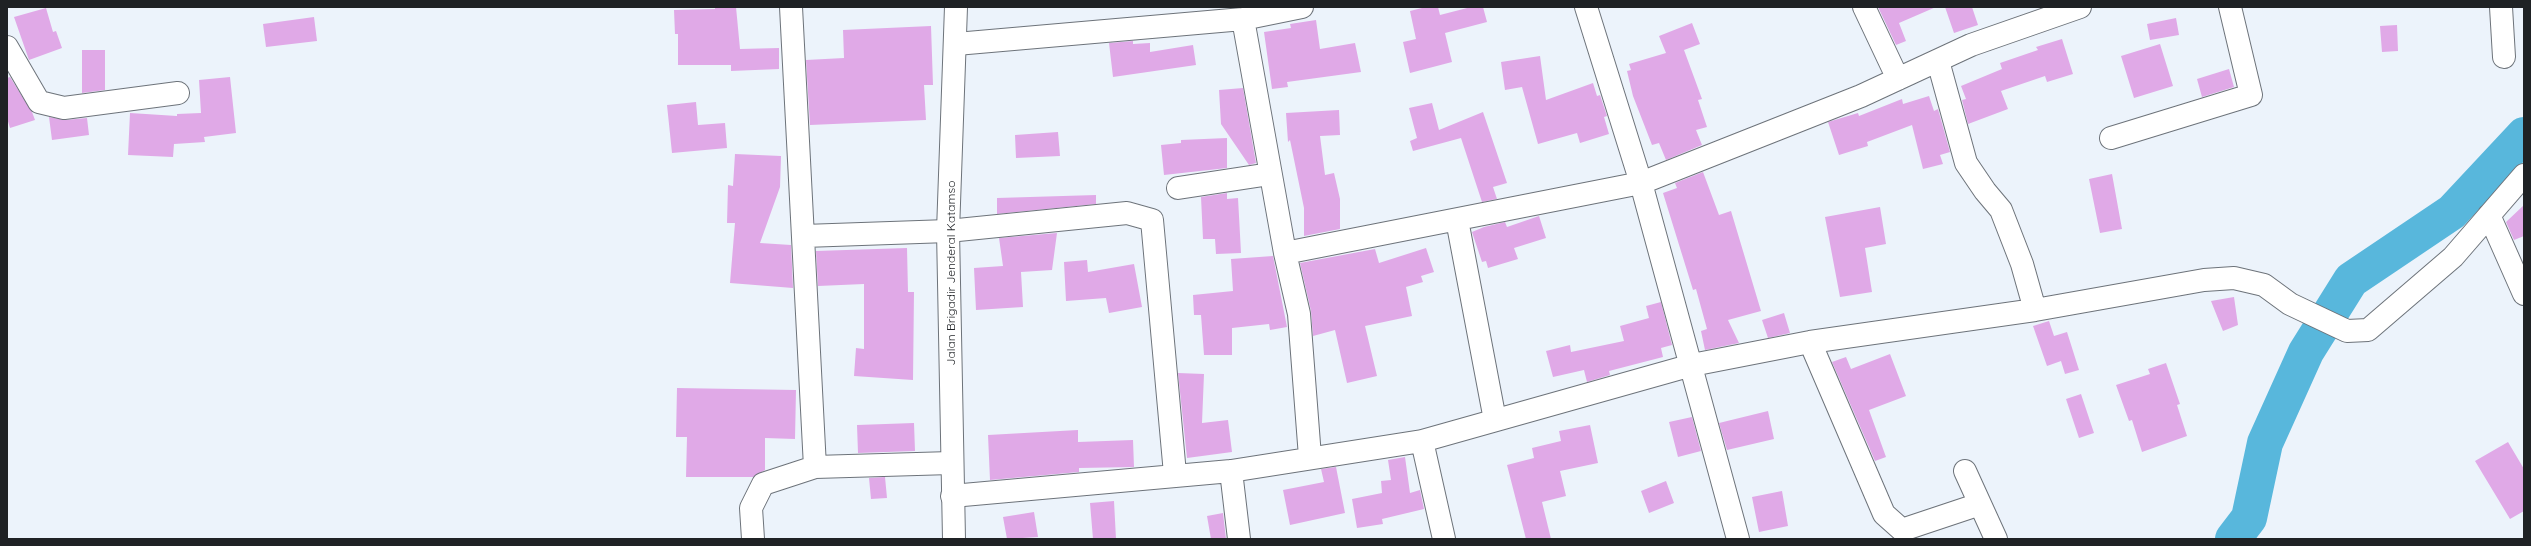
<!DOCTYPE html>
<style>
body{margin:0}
#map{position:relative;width:2531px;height:546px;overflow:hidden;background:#ecf3fb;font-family:Quicksand,sans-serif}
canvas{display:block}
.frame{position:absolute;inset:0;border:8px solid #1f2225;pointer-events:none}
</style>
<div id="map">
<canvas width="2531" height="546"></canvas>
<div class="frame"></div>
</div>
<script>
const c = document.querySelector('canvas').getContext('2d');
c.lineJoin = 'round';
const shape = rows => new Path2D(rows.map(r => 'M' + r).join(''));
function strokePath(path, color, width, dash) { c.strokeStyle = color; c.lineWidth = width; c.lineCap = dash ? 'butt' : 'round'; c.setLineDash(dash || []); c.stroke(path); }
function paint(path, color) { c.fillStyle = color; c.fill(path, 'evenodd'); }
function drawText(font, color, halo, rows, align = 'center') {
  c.font = font + ' Quicksand,sans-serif'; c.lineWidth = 3; c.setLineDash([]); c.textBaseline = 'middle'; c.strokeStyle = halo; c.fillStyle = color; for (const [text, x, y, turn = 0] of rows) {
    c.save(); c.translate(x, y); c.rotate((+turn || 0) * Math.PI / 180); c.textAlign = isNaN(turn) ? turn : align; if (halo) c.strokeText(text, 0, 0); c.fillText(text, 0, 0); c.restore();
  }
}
strokePath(shape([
 [2233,539,2249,518,2265,443,2306,352,2351,280,2452,212,2524,135]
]), '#58b7dc', 36);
paint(shape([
 [715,7,736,7,740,49,779,48,779,69,731,71,731,65,678,65,678,34,675,34,674,10,715,9],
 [1426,7,1438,7,1440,15,1471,7,1483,7,1487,22,1445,33,1452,62,1410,73,1403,42,1416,39,1410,11],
 [1878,7,1936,7,1899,23,1906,41,1896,45],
 [1945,7,1972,7,1978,25,1954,33],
 [46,8,53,32,56,31,62,48,29,60,14,17],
 [314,17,317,41,266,47,263,24],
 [2176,18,2179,35,2150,40,2147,24],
 [1316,20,1320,49,1355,43,1361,72,1287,82,1288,87,1272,89,1264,32,1291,28,1290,24],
 [1692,23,1700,44,1684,50,1702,99,1698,100,1707,127,1696,130,1702,145,1666,160,1659,143,1652,145,1633,96,1627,71,1631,70,1629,64,1666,53,1659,36],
 [2397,25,2398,51,2382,52,2380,26],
 [931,26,933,85,924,85,926,120,810,125,806,60,844,58,843,30],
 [2062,39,2073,74,2047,82,2045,76,2001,91,2008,109,1968,124,1962,100,1966,99,1961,86,2002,69,2000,63,2038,50,2036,47],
 [1133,41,1133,44,1150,43,1150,52,1193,45,1196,65,1113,77,1109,43],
 [2160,44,2173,86,2134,98,2121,56],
 [82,50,105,50,105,90,82,93],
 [1540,56,1546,100,1593,83,1597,96,1600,95,1607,116,1604,117,1609,134,1580,143,1577,133,1538,144,1522,87,1505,90,1501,62],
 [2229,69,2234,87,2202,97,2197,79],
 [10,77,32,112,35,120,10,128,7,118,7,78],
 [230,77,236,133,204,137,205,142,174,144,173,157,128,155,130,113,177,116,177,114,201,113,199,80],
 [1243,88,1256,163,1249,165,1221,124,1219,90],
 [1929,96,1934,111,1938,109,1950,152,1940,155,1943,164,1923,169,1912,125,1867,142,1868,146,1839,155,1828,122,1858,113,1859,116,1902,99,1903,104],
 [696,102,698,125,725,123,727,148,672,153,667,105],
 [1432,103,1439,130,1483,112,1507,183,1493,187,1497,199,1482,202,1461,138,1413,151,1410,141,1417,138,1409,108],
 [1339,110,1340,135,1320,136,1325,175,1334,173,1340,199,1340,229,1304,236,1304,208,1290,140,1288,142,1286,113],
 [49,117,65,120,87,118,89,135,52,140],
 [1058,132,1060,156,1016,158,1015,135],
 [1227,138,1227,168,1164,175,1161,145,1181,143,1181,140],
 [735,154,781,156,780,187,760,243,791,245,793,288,730,283,735,223,727,223,728,185,733,186],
 [1703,172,1719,215,1731,211,1761,311,1728,320,1739,343,1705,350,1701,331,1707,329,1696,289,1693,290,1663,193,1677,188,1675,183],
 [2112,174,2122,229,2100,233,2089,179],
 [1227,193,1227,199,1238,198,1241,253,1216,254,1215,239,1203,239,1201,197],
 [1096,195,1096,204,997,214,997,198],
 [2524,205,2524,236,2514,240,2506,222],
 [1880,207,1886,244,1865,248,1872,292,1840,297,1825,217],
 [1539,216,1546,238,1514,248,1518,259,1488,268,1486,261,1482,262,1472,232,1484,227,1505,222,1507,227],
 [1057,233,1052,270,1021,272,1023,307,976,310,974,268,1003,266,999,238],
 [907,248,908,292,914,292,913,380,854,376,856,348,864,349,864,284,818,286,816,251],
 [1426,248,1434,272,1421,276,1423,282,1406,287,1412,316,1365,326,1377,376,1347,383,1335,330,1313,336,1311,311,1300,263,1375,249,1379,263],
 [1273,256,1287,327,1270,330,1269,324,1232,328,1232,355,1204,355,1201,315,1194,315,1193,295,1233,291,1231,259],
 [1087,260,1088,272,1134,264,1142,307,1109,313,1106,298,1066,301,1064,262],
 [2234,297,2238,325,2223,331,2211,301],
 [1661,302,1672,345,1661,348,1663,357,1609,371,1610,375,1587,382,1584,370,1553,377,1546,351,1570,345,1571,352,1624,341,1620,326,1649,318,1646,306],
 [1784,313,1790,333,1768,338,1762,320],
 [2049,321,2054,336,2067,332,2079,370,2065,374,2061,361,2047,366,2033,326],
 [1890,354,1906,396,1869,410,1886,457,1875,461,1832,362,1846,357,1851,369],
 [2166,363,2180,404,2177,405,2187,436,2142,452,2132,420,2129,421,2116,385,2150,374,2148,369],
 [1178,373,1204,374,1202,423,1228,420,1232,452,1187,458],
 [677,388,796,390,795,439,765,438,765,470,753,477,686,477,687,437,676,437],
 [2081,394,2094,433,2079,438,2066,399],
 [1768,411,1774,439,1727,450,1719,423],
 [1692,417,1701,451,1678,457,1669,422],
 [914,423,915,451,858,453,857,425],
 [1590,425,1598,463,1560,471,1566,496,1542,502,1551,539,1526,539,1507,465,1534,458,1532,448,1561,441,1559,431],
 [1078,430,1078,442,1133,440,1134,467,1079,468,1079,472,990,480,988,435],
 [2508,442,2524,469,2524,511,2510,519,2475,461],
 [1405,457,1410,493,1420,490,1424,509,1382,519,1383,524,1357,528,1352,499,1382,493,1381,481,1391,480,1388,460],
 [1336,467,1345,513,1290,525,1283,490,1324,482,1321,469],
 [885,477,887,498,871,499,869,478],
 [1666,481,1674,503,1649,513,1641,491],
 [1782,491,1788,526,1759,532,1752,497],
 [1114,501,1116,539,1093,539,1090,503],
 [1034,512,1038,537,1007,539,1003,517],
 [1223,513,1226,539,1211,539,1207,516]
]), '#e0a9e7');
const minor = shape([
 [791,7,815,467],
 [1586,7,1641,183,1738,539],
 [1864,7,1898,79],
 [2501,7,2504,57],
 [1243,19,1285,253,1299,314,1310,457],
 [956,44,1243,19,1302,7],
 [7,47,39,102,64,108,178,93],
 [1938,61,1966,163,1985,191,2001,210,2022,264,2035,310],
 [2111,138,2251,95,2230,7],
 [1178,188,1270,174],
 [2489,215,2524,294],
 [1457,220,1495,420],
 [804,236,948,231,1127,213,1152,220,1175,474],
 [1285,253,1641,183,1861,96,1971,45,2080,7],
 [1810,342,1884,514,1902,530,1980,504],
 [1422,441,1444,539],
 [1231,471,1239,539],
 [1965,471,1996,539],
 [952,496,1231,471,1422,441,1692,365,1810,342,2035,310,2204,280,2234,278,2264,285,2290,304,2347,331,2368,330,2453,257,2524,175],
 [753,539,751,508,763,484,815,467,951,463]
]);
const major = shape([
 [954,539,948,231,956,7]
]);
strokePath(minor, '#6d737a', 24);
strokePath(major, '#6d737a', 24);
strokePath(minor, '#fff', 22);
strokePath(major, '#fff', 22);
drawText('12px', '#1f2225', '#fff', [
 ["Jalan Brigadir Jenderal Katamso",951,273,-90]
]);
</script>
